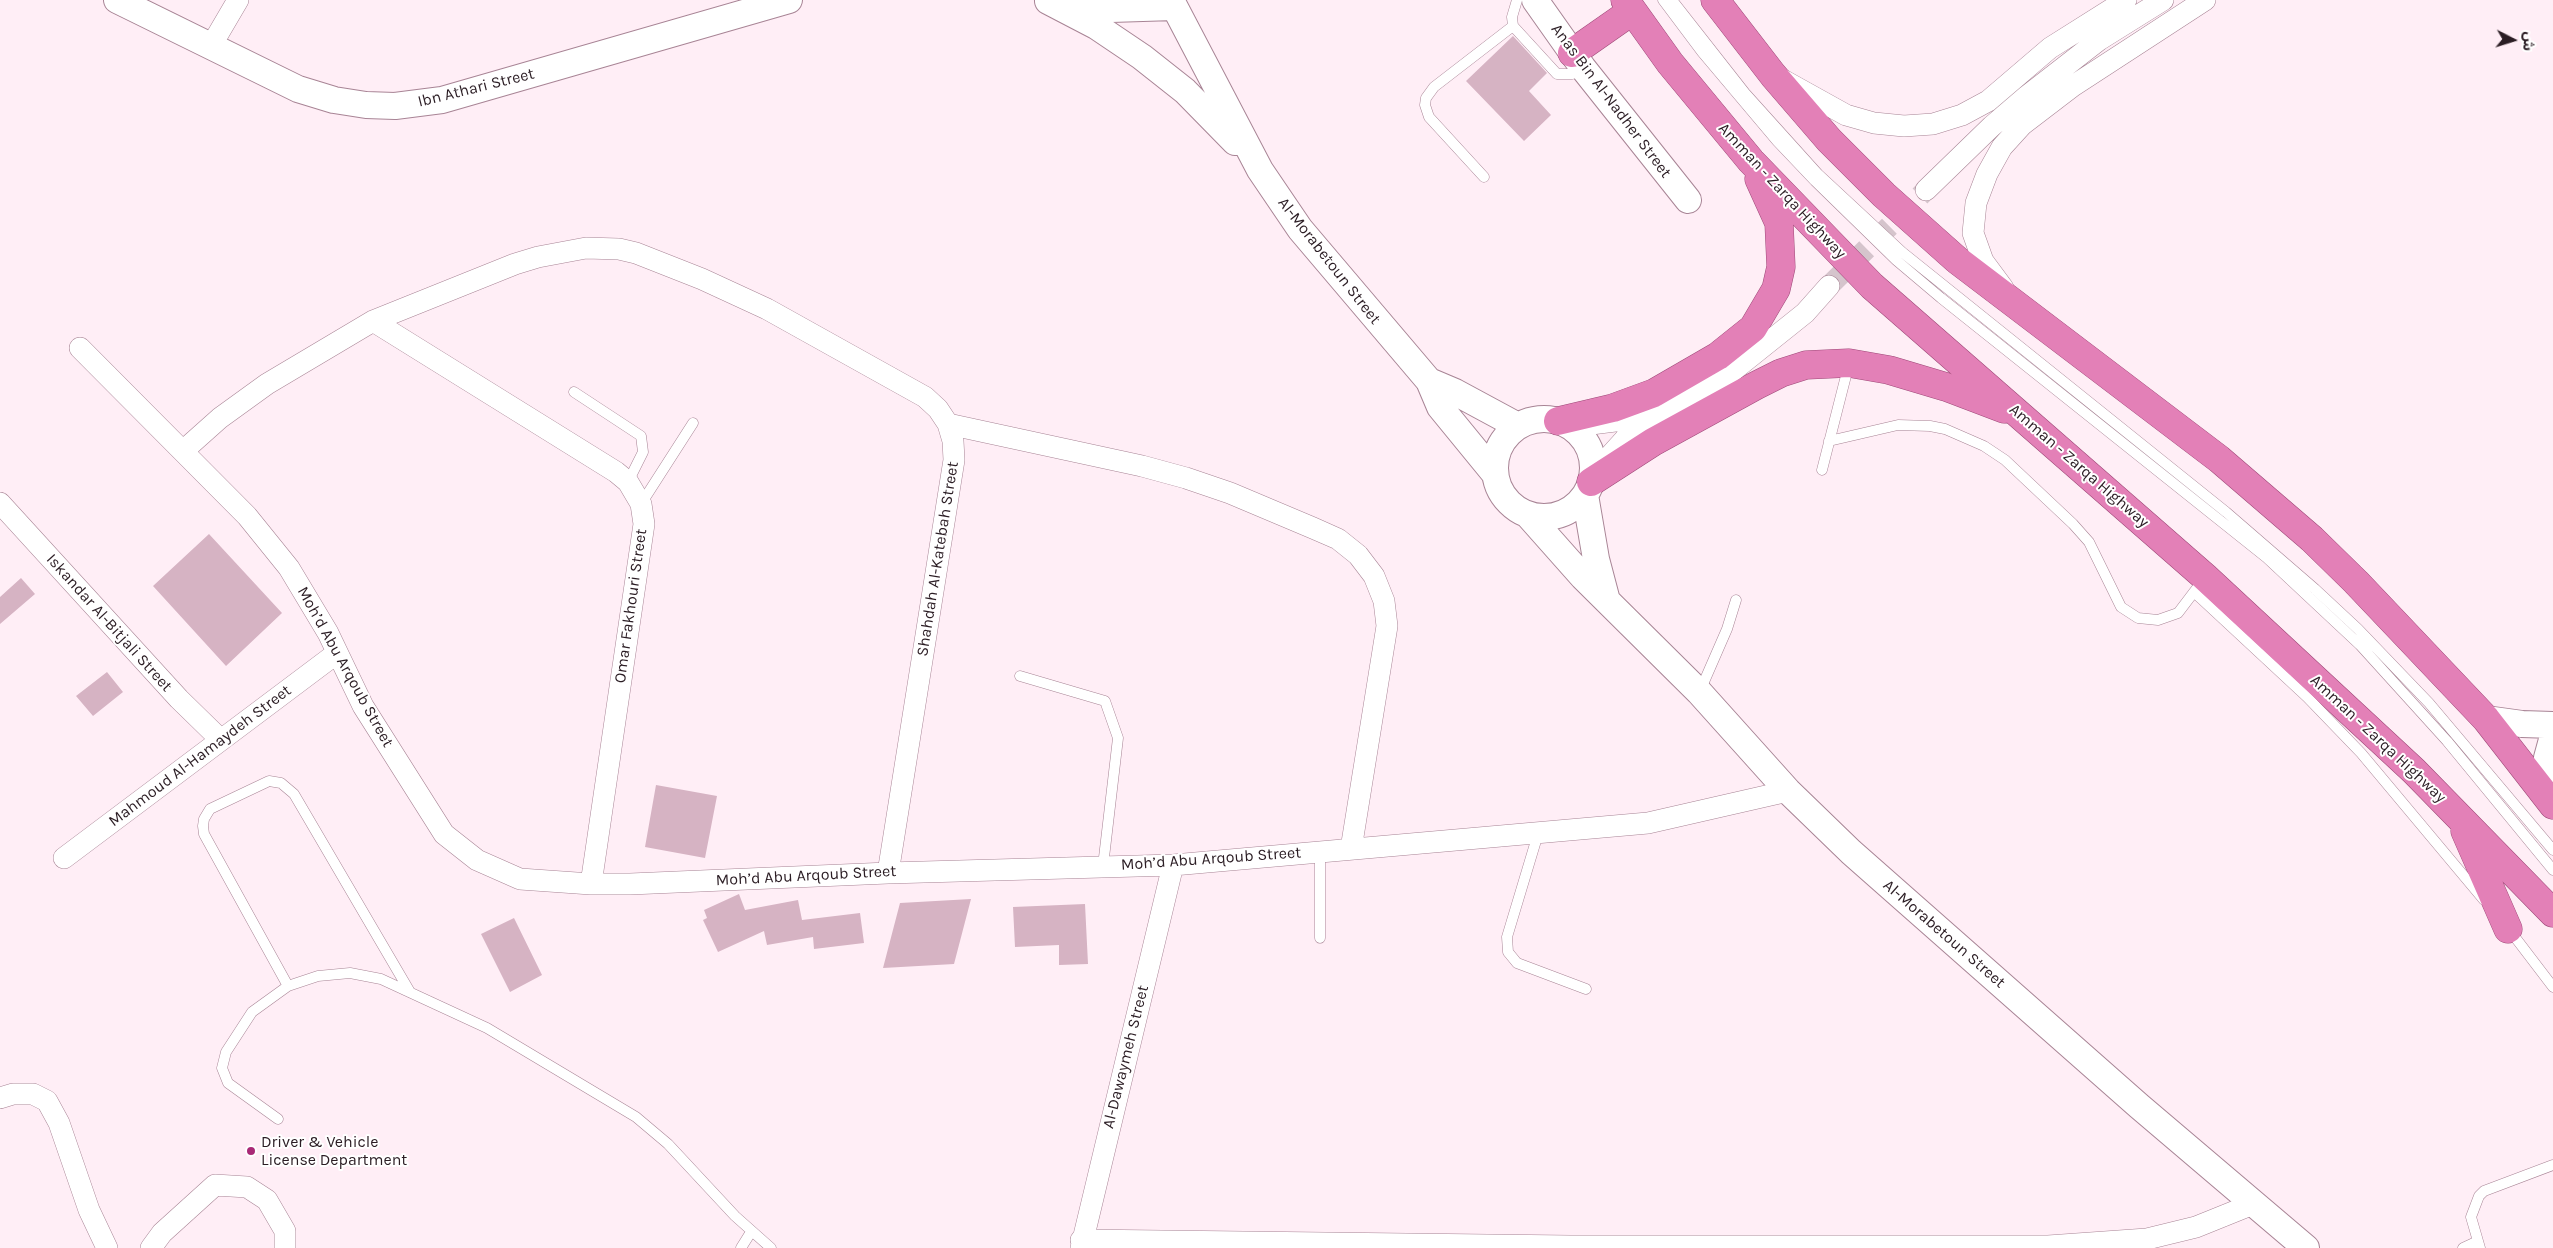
<!DOCTYPE html>
<meta charset="utf-8">
<style>
body{margin:0}
#map{position:relative;width:2553px;height:1248px;overflow:hidden;background:#ffeef6;font-family:Karla,"Noto Sans Arabic",sans-serif}
canvas{display:block}
.north{position:absolute;left:2488px;top:15px;width:50px;height:50px;-webkit-text-stroke:4px #fff;paint-order:stroke;rotate:95deg;font-size:14px;font-weight:700;line-height:20px;text-align:center;color:#2b1d24}
.north::after{content:'';display:block;margin:auto;width:18px;height:22px;background:#2b1d24;clip-path:polygon(50% 0,100% 100%,50% 72%,0 100%)}
</style>
<div id="map">
<canvas width="2553" height="1248"></canvas>
<div class="north">ش</div>
</div>
<script>
const c = document.querySelector('canvas').getContext('2d');
c.lineJoin = 'round';
function paint(path, color) { c.fillStyle = color; c.fill(path, 'evenodd'); }
const shape = rows => new Path2D(rows.map(r => 'M' + r).join(''));
function strokePath(path, color, width, dash) { c.strokeStyle = color; c.lineWidth = width; c.lineCap = dash ? 'butt' : 'round'; c.setLineDash(dash || []); c.stroke(path); }
function drawText(font, color, halo, rows, align = 'center') {
  c.font = font + ' Karla,sans-serif'; c.lineWidth = 4; c.setLineDash([]); c.textBaseline = 'middle'; c.strokeStyle = halo; c.fillStyle = color; for (const [text, x, y, turn = 0] of rows) {
    c.save(); c.translate(x, y); c.rotate((+turn || 0) * Math.PI / 180); c.textAlign = isNaN(turn) ? turn : align; if (halo) c.strokeText(text, 0, 0); c.fillText(text, 0, 0); c.restore();
  }
}
paint(shape([
 [1513,36,1547,73,1529,91,1551,115,1524,141,1466,81],
 [209,534,282,613,226,666,153,586],
 [21,578,35,594,0,624,0,597],
 [107,672,123,692,93,716,76,696],
 [656,785,717,796,705,858,645,847],
 [739,894,745,910,798,900,802,920,860,913,864,943,814,949,813,937,767,945,764,931,718,952,703,920,707,918,704,910],
 [971,899,954,964,883,968,900,903],
 [1085,904,1088,964,1059,965,1059,945,1015,947,1013,907],
 [514,918,542,975,510,992,481,934]
]), '#d6b3c3');
strokePath(shape([
 [1829,286,1926,190]
]), '#d5c4cc', 21, [21, 11]);
const service = shape([
 [1517,0,1512,17,1513,26,1557,74,1572,74,1583,68],
 [1663,0,1702,52,1777,141,1815,181,1896,260,1941,298,2267,558,2360,645,2447,741,2553,870],
 [1672,0,1745,93,1818,174,1902,252,2226,512,2315,589,2358,629,2429,703,2553,850],
 [1484,177,1429,117,1425,105,1426,98,1434,87,1513,26],
 [574,392,641,436,643,452,628,482],
 [1829,441,1898,425,1930,426,1945,429,1984,446,2005,460,2073,524,2089,542,2121,607,2138,618,2158,620,2178,613,2197,588],
 [1822,470,1849,364],
 [641,504,693,423],
 [2194,592,2307,697,2361,753,2484,900],
 [1020,676,1105,701,1118,738,1103,866],
 [1700,691,1727,629,1736,600],
 [1538,834,1507,937,1508,952,1517,963,1586,989],
 [1320,851,1320,938],
 [2508,928,2553,987],
 [288,986,204,834,203,826,204,819,210,809,269,781,281,783,294,794,410,992],
 [278,1119,228,1083,222,1068,226,1052,252,1012,288,986,318,976,350,973,381,979,487,1028,636,1117,668,1144,735,1216,771,1248],
 [741,1248,751,1232],
 [2463,1248,2478,1241],
 [2480,1248,2471,1217,2479,1196,2484,1191,2553,1165]
]);
const minor = shape([
 [211,46,238,0],
 [1783,80,1846,115,1874,123,1904,126,1933,124,1962,115,1988,101,2050,48,2126,0],
 [1926,190,1992,126,2027,96,2099,40,2163,0],
 [2003,288,1983,261,1973,233,1976,203,1987,174,2002,147,2022,125,2073,86,2205,0],
 [373,321,616,472,628,482,641,504,644,524,591,884],
 [80,348,247,516,289,568,328,633,363,706,444,834,477,860,520,879,591,884,630,884,888,873,1173,865,1648,823,1788,791],
 [948,424,1142,466,1186,478,1230,493,1313,528,1338,539,1358,555,1374,576,1384,601,1387,626,1351,849],
 [1591,424,1623,420,1661,411,1725,377,1805,313,1829,286],
 [183,451,220,418,267,384,373,321,515,264,538,257,586,248,619,249,636,253,702,279,767,309,925,397,938,409,948,424,953,441,954,460,888,873],
 [1597,470,1625,439,1657,414],
 [0,503,179,699,221,740],
 [64,858,337,653],
 [0,1098,13,1094,33,1094,47,1101,59,1123,89,1210,107,1248],
 [1081,1240,1570,1246,2048,1246,2147,1239,2196,1227,2253,1204],
 [151,1248,162,1233,215,1185,247,1187,267,1200,285,1231,285,1248],
 [1081,1248,1173,865]
]);
const tertiary = shape([
 [117,0,298,89,334,100,366,105,395,106,442,100,789,0],
 [1171,0,1260,170,1300,229,1429,381,1440,407,1494,473],
 [1535,0,1583,68,1688,200],
 [1048,1,1096,26,1142,57,1185,91,1235,142],
 [1064,3,1111,9,1174,7],
 [1429,381,1455,392,1518,426],
 '1495 468a49 49 0 1 1 98 0a49 49 0 1 1-98 0Z',
 [1585,495,1596,559,1606,597],
 [1528,515,1583,577,1699,692,1788,791,1851,852,2139,1106,2306,1248],
 [2486,719,2522,724,2553,725],
 [2543,792,2547,758,2553,736]
]);
const trunk = shape([
 [1625,0,1670,63,1751,161,1872,286,2205,577,2414,771,2553,913],
 [1715,0,1773,75,1829,140,1884,195,1957,260,2219,459,2312,539,2356,582,2486,719,2553,805],
 [1572,53,1632,11],
 [1558,421,1613,408,1654,393,1718,356,1753,328,1776,289,1781,267,1779,223,1759,179],
 [1591,482,1653,442,1757,385,1781,373,1806,365,1849,363,1889,370,1946,387,2004,409],
 [2465,831,2508,929]
]);
strokePath(service, '#a88495', 11);
strokePath(minor, '#a88495', 22);
strokePath(tertiary, '#a88495', 28);
strokePath(trunk, '#9e4978', 29);
strokePath(service, '#fff', 10);
strokePath(minor, '#fff', 21);
strokePath(tertiary, '#fff', 26);
strokePath(trunk, '#e380b7', 28);
for (const [x, y, r, color] of [
 [251,1151,5,"#a92876"]
]) { const dot = new Path2D(); dot.arc(x, y, r, 0, 2 * Math.PI); c.fillStyle = color; c.fill(dot); strokePath(dot, '#fff', 2); }
drawText('16px', '#2b1d24', '#fff', [
 ["Ibn Athari Street",476,88,-14],
 ["Anas Bin Al-Nadher Street",1611,101,53],
 ["Amman - Zarqa Highway",1782,191,47],
 ["Al-Morabetoun Street",1329,261,52],
 ["Amman - Zarqa Highway",2079,466,41],
 ["Shahdah Al-Katebah Street",938,559,-81],
 ["Omar Fakhouri Street",631,606,-82],
 ["Iskandar Al-Bitjali Street",109,623,48],
 ["Moh’d Abu Arqoub Street",345,667,61],
 ["Amman - Zarqa Highway",2378,739,43],
 ["Mahmoud Al-Hamaydeh Street",200,756,-37],
 ["Moh’d Abu Arqoub Street",1211,859,-4],
 ["Moh’d Abu Arqoub Street",806,876,-3],
 ["Al-Morabetoun Street",1944,934,41],
 ["Al-Dawaymeh Street",1126,1057,-76]
]);
drawText('16px', '#2b1d24', '#fff', [
 ["Driver & Vehicle",261,1142],
 ["License Department",261,1160]
], 'left');
</script>
